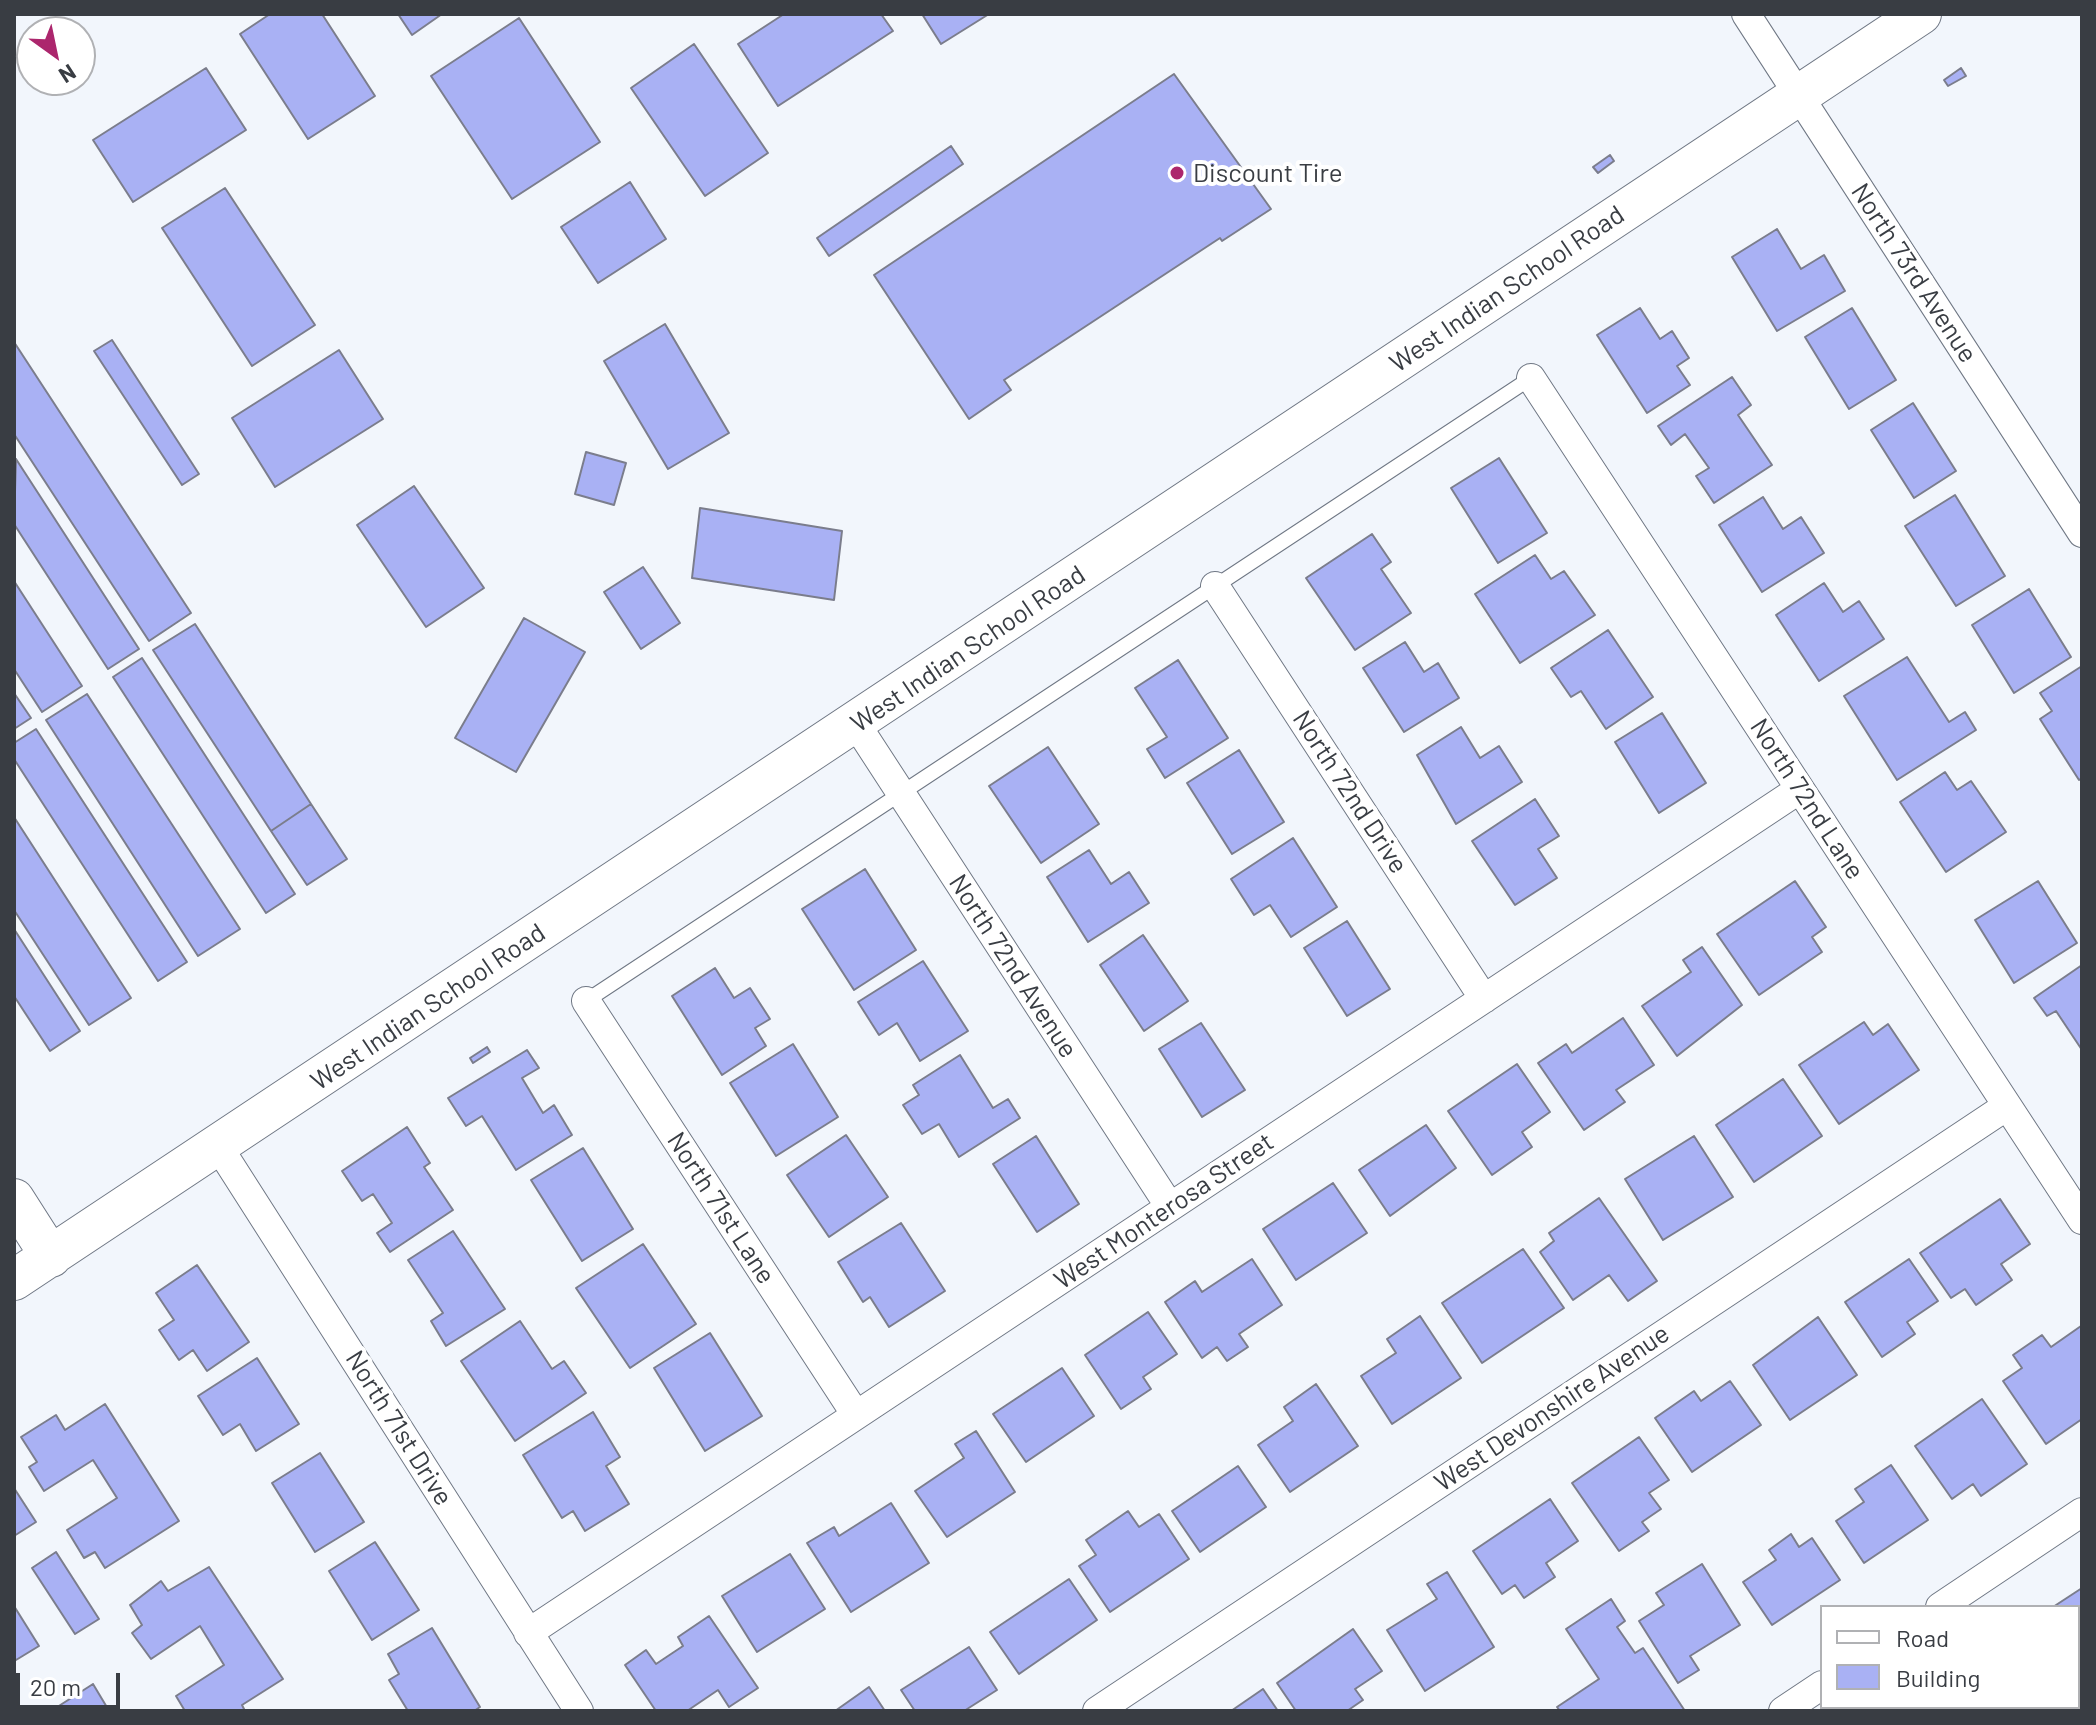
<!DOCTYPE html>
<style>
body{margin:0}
#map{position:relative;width:2096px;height:1725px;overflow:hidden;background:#f2f6fc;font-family:Barlow,sans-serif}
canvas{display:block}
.frame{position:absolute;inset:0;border:16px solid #393d43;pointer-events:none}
.legend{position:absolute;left:1820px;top:1605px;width:260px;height:104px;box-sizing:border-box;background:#fff;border:2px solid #b0b1b4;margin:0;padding:10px 14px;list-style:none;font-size:24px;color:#393d43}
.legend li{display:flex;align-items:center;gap:16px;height:40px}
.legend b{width:40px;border:2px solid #b0b1b4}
.north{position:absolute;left:16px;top:16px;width:80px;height:80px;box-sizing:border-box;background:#fff;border:2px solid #b0b1b4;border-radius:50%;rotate:147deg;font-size:22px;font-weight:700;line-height:32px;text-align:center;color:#393d43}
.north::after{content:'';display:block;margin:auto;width:28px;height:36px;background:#ac266d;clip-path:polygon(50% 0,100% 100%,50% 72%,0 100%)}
.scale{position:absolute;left:16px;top:1673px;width:104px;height:36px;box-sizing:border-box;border:4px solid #393d43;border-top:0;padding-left:10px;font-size:24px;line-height:28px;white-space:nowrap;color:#393d43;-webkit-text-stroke:6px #fff;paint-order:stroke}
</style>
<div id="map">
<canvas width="2096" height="1725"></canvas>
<div class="frame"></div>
<ul class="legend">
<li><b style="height:10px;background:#fff"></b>Road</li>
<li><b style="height:22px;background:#a9b1f4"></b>Building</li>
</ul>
<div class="north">N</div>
<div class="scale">20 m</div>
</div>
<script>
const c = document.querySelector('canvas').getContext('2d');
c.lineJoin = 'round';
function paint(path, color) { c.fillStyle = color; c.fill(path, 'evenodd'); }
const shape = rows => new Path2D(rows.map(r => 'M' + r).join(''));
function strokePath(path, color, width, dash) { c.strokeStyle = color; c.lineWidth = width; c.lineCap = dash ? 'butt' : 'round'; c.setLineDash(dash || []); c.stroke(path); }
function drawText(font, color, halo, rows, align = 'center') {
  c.font = font + ' Barlow,sans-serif'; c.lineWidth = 8; c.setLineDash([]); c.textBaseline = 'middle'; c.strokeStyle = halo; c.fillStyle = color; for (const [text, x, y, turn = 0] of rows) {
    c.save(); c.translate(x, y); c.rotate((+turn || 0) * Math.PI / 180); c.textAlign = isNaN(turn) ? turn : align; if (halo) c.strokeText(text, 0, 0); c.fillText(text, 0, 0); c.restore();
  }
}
const building = shape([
 [270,14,322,14,375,96,308,139,240,34,270,14],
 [398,14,442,14,412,35,398,14],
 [784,14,881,14,893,31,778,106,738,44,784,14],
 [922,14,989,14,941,44,922,14],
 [519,18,600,142,512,199,431,76,519,18],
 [694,44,768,153,705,196,631,88,694,44],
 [206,68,246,130,133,202,93,140,206,68],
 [1961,68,1966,76,1948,86,1944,80,1961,68],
 [1174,74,1271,209,1222,241,1220,238,1004,380,1011,390,969,419,874,275,1174,74],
 [951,146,963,164,829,256,817,238,951,146],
 [1610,155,1614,161,1598,173,1593,167,1610,155],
 [630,182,666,239,598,283,561,227,630,182],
 [225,188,315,325,252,366,162,228,225,188],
 [1777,229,1801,269,1824,255,1845,291,1777,331,1732,257,1777,229],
 [1640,308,1660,339,1672,331,1689,358,1677,366,1690,385,1647,413,1597,335,1640,308],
 [1852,308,1896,380,1849,409,1805,337,1852,308],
 [665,324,729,433,668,469,604,361,665,324],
 [112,340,199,474,182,485,94,351,112,340],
 [14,342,191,613,149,641,14,434,14,342],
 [339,350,383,419,275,487,232,418,339,350],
 [1732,377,1751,405,1738,415,1772,465,1714,503,1696,476,1709,468,1685,434,1671,445,1658,426,1732,377],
 [1913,403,1956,471,1914,498,1871,430,1913,403],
 [586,452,626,463,614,505,575,494,586,452],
 [1499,458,1547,533,1498,563,1451,488,1499,458],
 [16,459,139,649,108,669,14,524,16,459],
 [414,486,484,588,426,627,357,525,414,486],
 [1955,495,2005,576,1956,606,1905,526,1955,495],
 [1763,497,1783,529,1801,517,1824,553,1762,592,1719,525,1763,497],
 [700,508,842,531,834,600,692,578,700,508],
 [1372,534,1391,562,1381,569,1411,613,1355,650,1306,578,1372,534],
 [1535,555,1551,579,1564,571,1595,615,1520,663,1475,594,1535,555],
 [643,567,680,623,641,649,604,592,643,567],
 [14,581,82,686,42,712,14,669,14,581],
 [1824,583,1843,612,1859,601,1884,639,1819,681,1776,615,1824,583],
 [2029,589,2071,657,2014,693,1972,625,2029,589],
 [524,618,585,652,516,772,455,738,524,618],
 [195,624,311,804,271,831,153,650,195,624],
 [1608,630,1653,697,1606,729,1581,691,1571,697,1551,668,1608,630],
 [1405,642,1424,672,1438,663,1459,698,1404,732,1363,668,1405,642],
 [1907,657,1949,722,1965,712,1976,730,1897,780,1844,696,1907,657],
 [142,658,295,894,266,913,113,677,142,658],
 [1178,660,1228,738,1165,778,1147,749,1167,737,1135,688,1178,660],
 [2082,666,2082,778,2079,780,2040,719,2052,711,2040,693,2082,666],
 [14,693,31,718,14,729,14,693],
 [87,694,240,929,198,956,46,720,87,694],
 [1662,713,1706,783,1659,813,1615,742,1662,713],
 [1461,727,1480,758,1499,746,1522,782,1456,824,1417,755,1461,727],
 [36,729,187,962,158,981,14,759,14,743,36,729],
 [1048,747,1099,824,1041,863,989,786,1048,747],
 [1239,750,1284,822,1232,854,1187,783,1239,750],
 [1945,772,1957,790,1971,781,2006,832,1946,872,1900,802,1945,772],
 [1535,799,1559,836,1538,849,1557,878,1515,905,1472,841,1535,799],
 [311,804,347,859,307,885,271,831,311,804],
 [14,817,131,998,89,1025,14,910,14,817],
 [1293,838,1337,907,1291,937,1270,905,1254,915,1231,879,1293,838],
 [1089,850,1111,884,1129,872,1149,903,1088,942,1047,877,1089,850],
 [865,869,916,950,854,990,802,909,865,869],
 [1795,881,1826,927,1812,937,1822,952,1759,995,1717,934,1795,881],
 [2038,881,2077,943,2014,983,1975,920,2038,881],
 [1347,921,1390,989,1347,1016,1304,948,1347,921],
 [14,929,80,1031,50,1051,14,996,14,929],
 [1143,935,1188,1001,1144,1031,1100,965,1143,935],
 [1702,947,1742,1005,1677,1056,1642,1006,1691,972,1683,960,1702,947],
 [923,961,968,1031,920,1061,897,1023,879,1035,858,1002,923,961],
 [2082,965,2082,1050,2056,1011,2047,1016,2034,998,2082,965],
 [715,968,734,998,750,988,770,1019,755,1028,766,1046,722,1075,672,996,715,968],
 [1623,1018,1654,1065,1616,1090,1625,1102,1584,1130,1538,1063,1566,1044,1572,1053,1623,1018],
 [1864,1022,1873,1035,1888,1024,1919,1070,1839,1124,1799,1065,1864,1022],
 [1201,1023,1245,1090,1202,1117,1159,1049,1201,1023],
 [793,1044,838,1117,776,1156,730,1083,793,1044],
 [487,1047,490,1052,473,1063,470,1058,487,1047],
 [527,1050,539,1068,522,1078,543,1113,554,1105,572,1135,516,1170,482,1116,466,1126,448,1098,527,1050],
 [960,1055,993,1108,1008,1099,1020,1118,959,1157,939,1124,922,1134,903,1105,919,1095,913,1085,960,1055],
 [1517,1064,1550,1112,1522,1132,1532,1147,1492,1175,1448,1111,1517,1064],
 [1783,1079,1822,1136,1754,1182,1716,1125,1783,1079],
 [1426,1125,1456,1168,1390,1216,1359,1170,1426,1125],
 [407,1127,430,1163,424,1167,453,1210,390,1252,377,1233,392,1223,373,1194,362,1201,342,1171,407,1127],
 [846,1135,888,1197,829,1237,787,1175,846,1135],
 [1036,1136,1079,1204,1037,1232,993,1164,1036,1136],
 [1694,1136,1733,1197,1663,1240,1625,1179,1694,1136],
 [583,1148,633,1229,582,1261,531,1180,583,1148],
 [1333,1183,1367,1233,1296,1280,1263,1229,1333,1183],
 [1599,1198,1657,1281,1628,1301,1609,1275,1573,1300,1540,1252,1554,1241,1549,1233,1599,1198],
 [2000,1199,2030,1244,2001,1264,2012,1280,1976,1305,1965,1289,1951,1298,1920,1253,2000,1199],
 [901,1223,945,1291,889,1327,870,1297,863,1302,838,1262,901,1223],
 [453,1231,505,1309,446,1346,431,1321,443,1313,408,1260,453,1231],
 [643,1244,696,1324,630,1368,576,1288,643,1244],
 [1523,1249,1564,1308,1482,1363,1442,1303,1523,1249],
 [1252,1259,1282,1305,1239,1334,1248,1347,1227,1361,1217,1347,1202,1358,1165,1302,1195,1281,1202,1292,1252,1259],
 [1909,1259,1938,1301,1907,1322,1915,1334,1882,1357,1845,1302,1909,1259],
 [197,1265,249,1342,207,1371,193,1350,179,1360,159,1330,174,1320,156,1293,197,1265],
 [1148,1312,1177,1354,1143,1377,1151,1389,1121,1409,1085,1355,1148,1312],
 [1420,1316,1461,1378,1392,1424,1361,1376,1396,1353,1387,1339,1420,1316],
 [1818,1317,1857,1375,1790,1420,1753,1365,1818,1317],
 [520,1321,552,1369,564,1361,586,1393,515,1441,461,1361,520,1321],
 [2081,1326,2082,1419,2046,1444,2003,1381,2022,1368,2013,1355,2042,1335,2051,1347,2081,1326],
 [710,1333,762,1416,705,1451,654,1368,710,1333],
 [257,1358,299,1424,256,1451,240,1424,223,1435,198,1396,257,1358],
 [1062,1368,1094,1416,1026,1462,993,1414,1062,1368],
 [1730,1381,1761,1425,1692,1472,1655,1418,1694,1391,1701,1401,1730,1381],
 [1316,1384,1358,1446,1290,1492,1258,1445,1293,1421,1284,1407,1316,1384],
 [1982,1399,2027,1464,1981,1496,1973,1484,1952,1499,1915,1446,1982,1399],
 [105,1404,179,1521,105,1568,95,1552,84,1558,67,1530,117,1498,93,1460,44,1491,29,1467,37,1462,21,1437,56,1415,65,1430,105,1404],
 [593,1412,620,1457,606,1466,629,1504,585,1531,573,1511,562,1518,523,1455,593,1412],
 [976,1431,1015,1492,947,1537,915,1491,964,1458,955,1444,976,1431],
 [1639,1437,1669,1480,1649,1493,1661,1509,1642,1522,1649,1531,1619,1551,1572,1483,1639,1437],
 [320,1453,364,1522,315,1552,272,1483,320,1453],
 [1891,1465,1928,1520,1864,1563,1836,1521,1864,1502,1855,1489,1891,1465],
 [1238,1466,1266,1507,1200,1552,1172,1511,1238,1466],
 [14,1488,36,1522,14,1536,14,1488],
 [1550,1499,1578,1541,1546,1563,1555,1577,1524,1598,1515,1585,1502,1594,1473,1551,1550,1499],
 [891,1503,929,1563,851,1612,807,1543,834,1527,839,1536,891,1503],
 [1128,1511,1139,1527,1159,1514,1189,1559,1110,1612,1079,1566,1096,1555,1086,1540,1128,1511],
 [1791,1534,1799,1547,1812,1538,1840,1580,1772,1625,1743,1582,1776,1560,1769,1550,1791,1534],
 [375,1542,419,1610,372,1640,329,1571,375,1542],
 [56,1552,99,1619,75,1634,32,1568,56,1552],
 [790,1554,825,1609,757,1652,722,1596,790,1554],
 [1702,1564,1740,1625,1690,1656,1699,1670,1678,1683,1639,1621,1664,1605,1656,1593,1702,1564],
 [209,1567,283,1679,242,1705,245,1711,185,1711,176,1696,224,1665,200,1626,151,1659,132,1633,142,1625,130,1605,161,1581,168,1591,209,1567],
 [1447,1572,1494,1647,1425,1691,1387,1630,1437,1599,1427,1584,1447,1572],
 [1069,1579,1097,1620,1019,1674,990,1632,1069,1579],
 [2082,1588,2082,1680,2078,1674,2078,1607,2053,1607,2082,1588],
 [1611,1599,1625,1621,1617,1627,1635,1653,1643,1648,1685,1711,1560,1711,1557,1707,1599,1679,1566,1629,1611,1599],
 [14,1606,39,1646,16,1660,14,1657,14,1606],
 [709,1616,758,1688,729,1707,718,1690,687,1711,656,1711,625,1665,646,1650,656,1664,683,1646,678,1637,709,1616],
 [432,1628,480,1707,474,1711,408,1711,389,1680,399,1674,388,1654,432,1628],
 [1353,1629,1382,1671,1355,1689,1363,1700,1347,1711,1296,1711,1277,1683,1353,1629],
 [969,1647,997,1690,964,1711,915,1711,901,1690,969,1647],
 [93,1684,108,1709,51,1711,93,1684],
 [869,1687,885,1711,835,1711,869,1687],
 [1263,1689,1278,1711,1231,1711,1263,1689],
 [1948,1707,2020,1707,2021,1711,1950,1711,1948,1707]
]);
paint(building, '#a9b1f4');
strokePath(building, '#7b7d8c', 2);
const lane = shape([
 [586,1001,1531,378]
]);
const street = shape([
 [1746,14,2082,533],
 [1531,378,2082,1220],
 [1215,586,1484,999],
 [856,724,1170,1207],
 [586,1001,856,1415],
 [218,1146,579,1711],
 [1940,1607,2082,1512],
 [528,1633,1800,789],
 [1097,1711,2007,1106],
 [1783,1711,1822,1685]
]);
const secondary = shape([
 [14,1199,51,1257],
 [14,1280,1921,14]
]);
strokePath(lane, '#6f7784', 16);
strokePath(street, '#6f7784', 30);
strokePath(secondary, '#6f7784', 42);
strokePath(lane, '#fff', 14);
strokePath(street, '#fff', 28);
strokePath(secondary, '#fff', 40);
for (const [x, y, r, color] of [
 [1177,173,8,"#ac266d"]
]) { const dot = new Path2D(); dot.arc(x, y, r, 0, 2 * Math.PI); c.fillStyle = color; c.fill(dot); strokePath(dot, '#fff', 3); }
drawText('26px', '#393d43', '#fff', [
 ["Discount Tire",1193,173]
], 'left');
drawText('26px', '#393d43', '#fff', [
 ["North 73rd Avenue",1914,273,57],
 ["West Indian School Road",1507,289,-34],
 ["West Indian School Road",968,649,-34],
 ["North 72nd Drive",1350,792,57],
 ["North 72nd Lane",1807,799,57],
 ["North 72nd Avenue",1013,966,57],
 ["West Indian School Road",428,1007,-34],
 ["North 71st Lane",721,1208,57],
 ["West Monterosa Street",1164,1211,-34],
 ["West Devonshire Avenue",1552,1408,-34],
 ["North 71st Drive",399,1428,58]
]);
</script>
